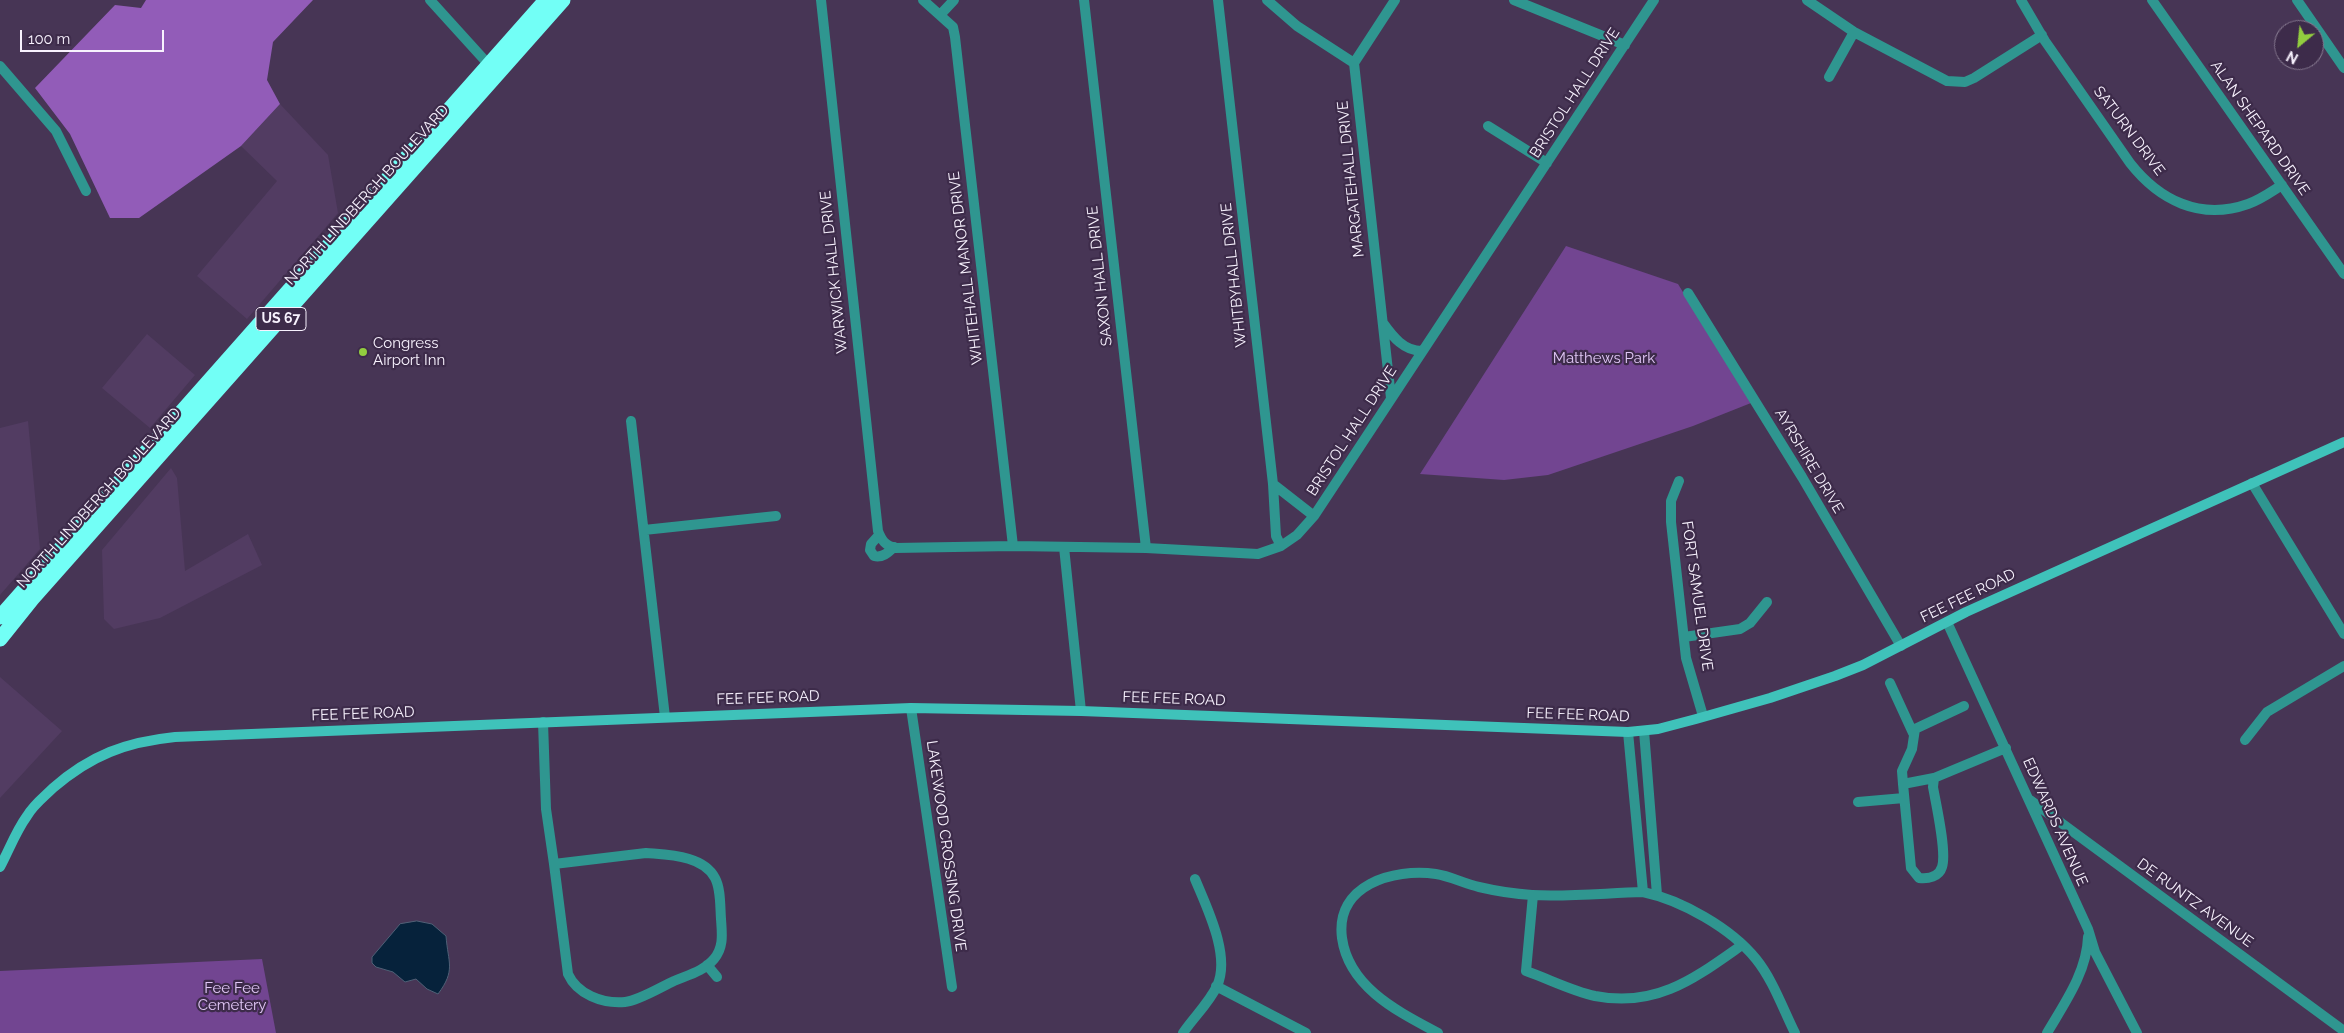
<!DOCTYPE html>
<html>
<head>
<meta charset="utf-8">
<style>
  body { margin:0 }
  #map { position:relative; width:2344px; height:1033px; overflow:hidden; background:#473555; font-family:Raleway,sans-serif }
  canvas { display:block }
  .north { position:absolute; left:2274px; top:20px; width:50px; height:50px; box-sizing:border-box; background:#3d2b4a; border:1px solid #887b92; border-radius:50%; rotate:208deg; font-size:14px; font-weight:700; line-height:20px; text-align:center; color:#f8f2fe }
  .north::after { content:''; display:block; margin:auto; width:18px; height:22px; background:#92cd3f; clip-path:polygon(50% 0,100% 100%,50% 72%,0 100%) }
  .scale { position:absolute; left:20px; top:30px; width:144px; height:22px; box-sizing:border-box; border:2px solid #f8f2fe; border-top:0; padding-left:6px; font-size:15px; line-height:18px; white-space:nowrap; color:#f8f2fe; -webkit-text-stroke:4px #3d2b4a; paint-order:stroke }
</style>
</head>
<body>
<div id="map">
<canvas width="2344" height="1033"></canvas>
<div class="north">N</div>
<div class="scale">100 m</div>
</div>
<script>
const ctx = document.querySelector('canvas').getContext('2d');
ctx.lineJoin = 'round';
function paint(path, color) {
  ctx.fillStyle = color;
  ctx.fill(path, 'evenodd');
}
function strokePath(path, color, width, dash) {
  ctx.strokeStyle = color;
  ctx.lineWidth = width;
  ctx.lineCap = dash ? 'butt' : 'round';
  ctx.setLineDash(dash || []);
  ctx.stroke(path);
}
function label(font, color, halo, rows, align = 'center') {
  ctx.font = font + ' Raleway,sans-serif';
  ctx.lineWidth = 4.5;
  ctx.setLineDash([]);
  ctx.textBaseline = 'middle';
  ctx.strokeStyle = halo;
  ctx.fillStyle = color;
  for (const [text, x, y, turn = 0] of rows) {
    ctx.save();
    ctx.translate(x, y);
    ctx.rotate((+turn || 0) * Math.PI / 180);
    ctx.textAlign = isNaN(turn) ? turn : align;
    if (halo) ctx.strokeText(text, 0, 0);
    ctx.fillText(text, 0, 0);
    ctx.restore();
  }
}
paint(new Path2D(`
  M280 104 328 155 338 213 247 319 197 276 277 181 241 146Z
  M147 334 195 375 150 428 102 388Z
  M28 421 40 549 0 595V428Z
  M171 468 177 478 185 571 248 534 262 565 160 618 114 629 104 619 102 550Z
  M0 677 62 731 0 798Z`), '#523c62');
paint(new Path2D(`
  M1566 246 1678 284 1751 403 1693 426 1548 475 1504 480 1420 474Z
  M262 959 276 1033H0V971Z`), '#724591');
paint(new Path2D(`
  M146 0H313L273 42 267 80 280 104 241 146 139 218H110L70 134 35 88 115 5 141 8Z`), '#925cb8');
const water = new Path2D(`
  M417 921 432 924 446 936C448 963 456 970 438 994L427 989 416 979 405 982 393 972 376 967 372 963V957L400 924Z`);
paint(water, '#06223b');
strokePath(water, '#4f6076', 1);
strokePath(new Path2D(`
  M430 0 489 65
  M821 0 878 531C882 541 885 545 895 548L1013 546 1146 548 1258 554 1281 546 1297 535 1314 516 1654 0
  M923 0 953 27 955 37 1013 546
  M1084 0 1146 548
  M1218 0 1273 484 1276 536 1281 546
  M1267 0 1297 26 1354 63 1391 398
  M1514 0 1625 45
  M1807 0 1854 32 1947 81 1965 82 1974 78 2042 35
  M2021 0 2045 41 2130 163C2159 200 2200 221 2248 204 2260 200 2271 192 2282 185
  M2152 0 2344 274
  M2297 0 2344 68
  M940 15 954 0
  M1354 63 1395 0
  M0 66 56 131 86 191
  M1829 77 1854 32
  M1488 126 1547 163
  M1688 293 1802 477 1901 646
  M1383 323C1393 337 1404 351 1422 351
  M631 421 665 717
  M1679 481 1671 501V522L1686 658 1703 716
  M2252 483 2344 634
  M1273 484 1314 516
  M644 530 776 516
  M879 535 871 544 870 550 874 556C882 558 888 553 894 547
  M1064 547 1081 711
  M1947 622 2088 929 2095 952 2137 1033
  M1684 637 1740 629 1750 623 1767 602
  M1890 683 1913 733
  M1964 706 1915 729 1912 749 1902 771 1903 784 1934 778 2006 748
  M911 708 952 987
  M543 722 546 809 554 864
  M1644 731 1657 895
  M1628 732 1643 892
  M2245 740 2267 712 2344 666
  M1903 784 1911 868 1919 878C1928 879 1939 877 1942 867 1947 852 1936 804 1933 787L1934 778
  M2030 800 2344 1031
  M1858 802 1904 798
  M646 853C668 855 703 855 715 878 721 889 720 906 721 919 722 934 724 947 714 959 704 971 688 975 674 981 661 987 638 1001 625 1002 602 1004 577 994 568 974L554 864Z
  M1533 895 1526 971C1549 979 1572 991 1595 996 1657 1008 1695 978 1742 945
  M707 965 717 977
  M1216 986 1306 1033
  M1183 1033C1193 1018 1209 1003 1217 986 1231 956 1207 908 1195 879
  M1438 1033C1399 1012 1349 988 1342 938 1335 885 1393 868 1436 874 1450 876 1465 884 1479 887 1496 891 1515 894 1532 895 1568 897 1606 893 1643 892 1681 900 1731 928 1756 959 1773 980 1783 1009 1795 1033
  M2047 1033C2064 1004 2087 972 2088 937`), '#2f9690', 10);
strokePath(new Path2D(`
  M0 867C9 850 16 831 27 816 34 804 44 797 53 788 91 755 126 742 175 737L911 708 1081 711 1628 732 1658 729 1696 719 1770 698 1835 676 1863 665 1966 612 2344 442`), '#3fc2ba', 10);
strokePath(new Path2D(`
  M0 617 546 0
  M0 639 32 599 563 0`), '#72fff6', 15);
for (const [x, y, r, color] of [
  [363,352,5,"#92cd3f"]
]) {
  const dot = new Path2D();
  dot.arc(x, y, r, 0, 2 * Math.PI);
  ctx.fillStyle = color;
  ctx.fill(dot);
  strokePath(dot, '#3d2b4a', 2);
}
for (const [x, y, w] of [
  [281,319,50]
]) {
  const box = new Path2D();
  box.roundRect(x - w / 2, y - 11.5, w, 23, 4);
  ctx.fillStyle = '#3d2b4a';
  ctx.fill(box);
  strokePath(box, '#f8f2fe', 1);
}
label('bold 14px', '#f8f2fe', null, [
  ["US 67",281,319]
]);
label('15px', '#f8f2fe', '#3d2b4a', [
  ["BRISTOL HALL DRIVE",1575,93,-57],
  ["ALAN SHEPARD DRIVE",2260,128,55],
  ["SATURN DRIVE",2129,131,53],
  ["MARGATEHALL DRIVE",1351,179,-96],
  ["NORTH LINDBERGH BOULEVARD",367,195,-48],
  ["WHITEHALL MANOR DRIVE",966,268,-97],
  ["WARWICK HALL DRIVE",834,272,-96],
  ["WHITBYHALL DRIVE",1234,275,-96],
  ["SAXON HALL DRIVE",1100,276,-96],
  ["BRISTOL HALL DRIVE",1352,431,-57],
  ["AYRSHIRE DRIVE",1809,461,59],
  ["NORTH LINDBERGH BOULEVARD",99,498,-48],
  ["FORT SAMUEL DRIVE",1697,596,82],
  ["FEE FEE ROAD",1968,596,-26],
  ["FEE FEE ROAD",768,698,-2],
  ["FEE FEE ROAD",1174,699,2],
  ["FEE FEE ROAD",363,714,-2],
  ["FEE FEE ROAD",1578,715,2],
  ["EDWARDS AVENUE",2055,822,66],
  ["LAKEWOOD CROSSING DRIVE",946,846,82],
  ["DE RUNTZ AVENUE",2195,903,36]
]);
label('15px', '#f8f2fe', '#3d2b4a', [
  ["Congress",373,343],
  ["Airport Inn",373,360]
], 'left');
label('15px', '#e1c7f6', '#3d2b4a', [
  ["Matthews Park",1604,358],
  ["Fee Fee",232,988],
  ["Cemetery",232,1005]
]);
</script>
</body>
</html>
